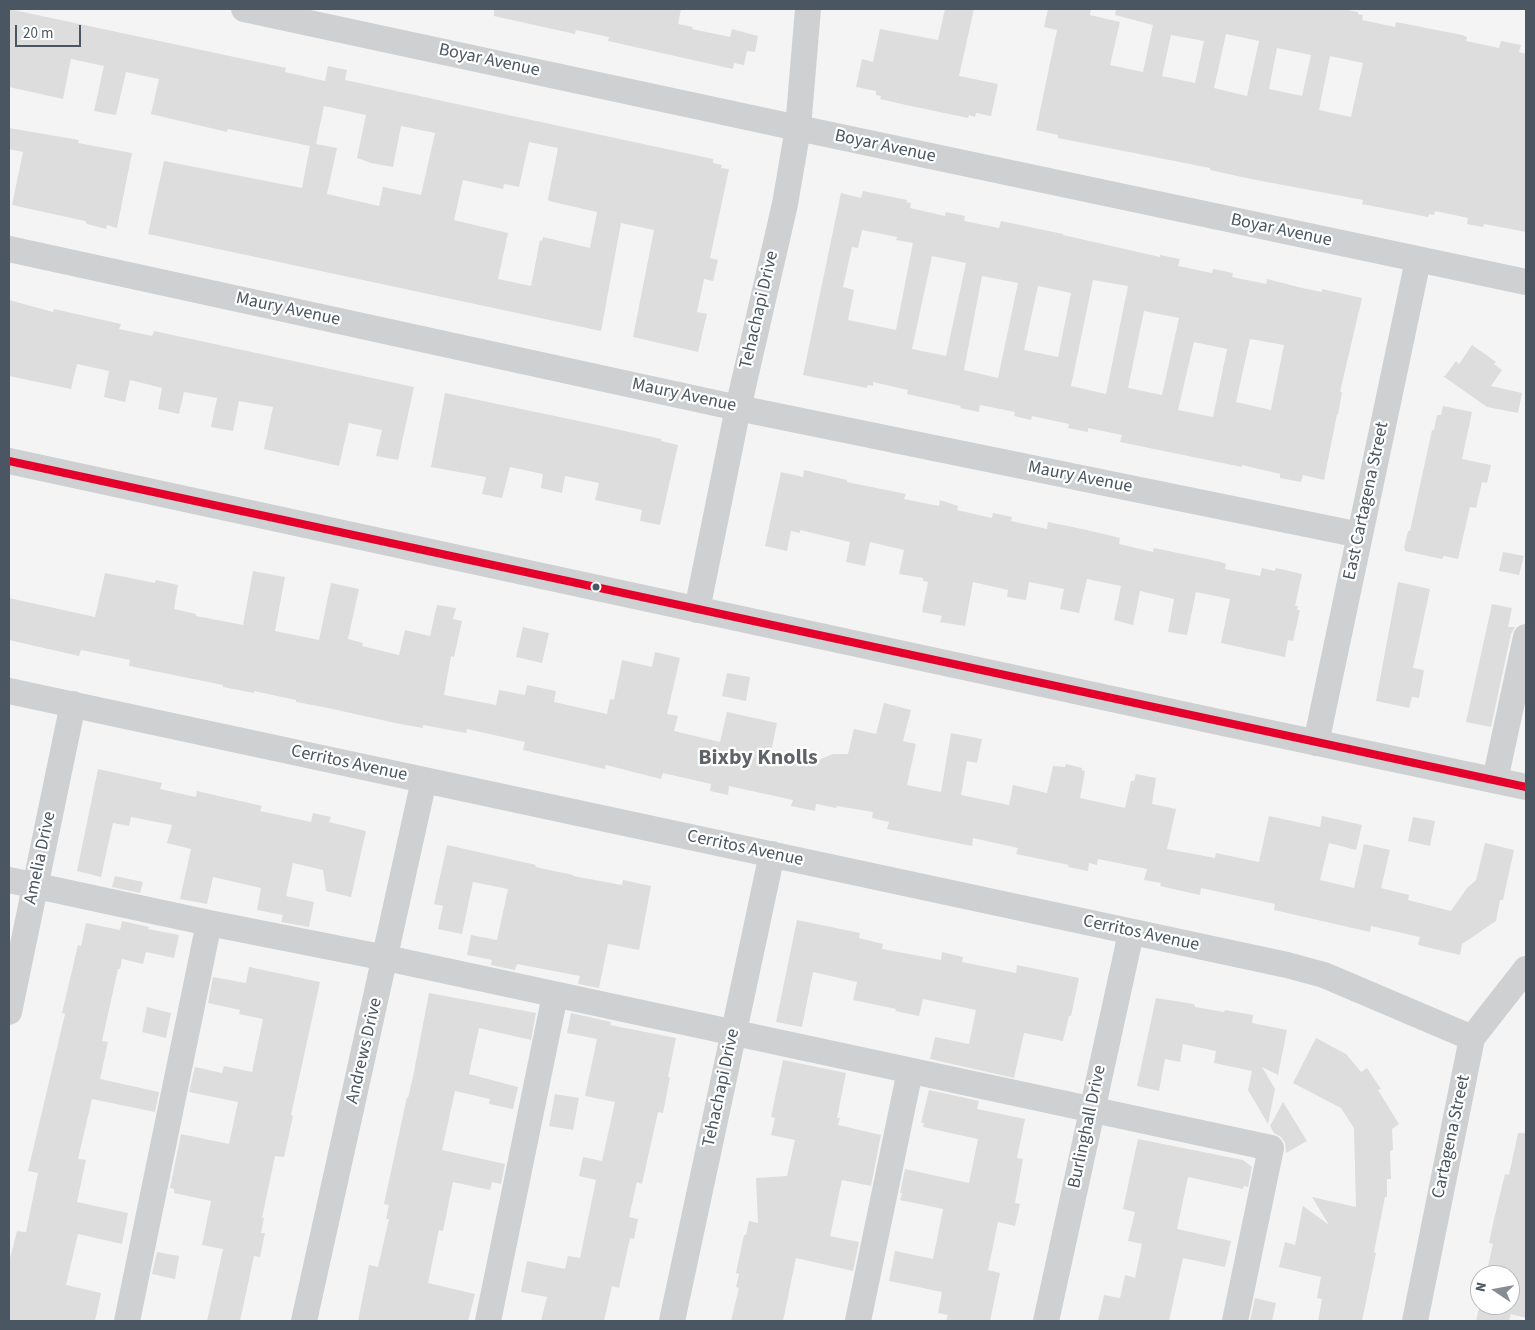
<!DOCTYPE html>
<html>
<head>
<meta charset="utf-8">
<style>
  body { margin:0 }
  #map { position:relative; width:1535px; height:1330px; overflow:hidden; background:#f4f4f4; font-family:"Source Sans 3",sans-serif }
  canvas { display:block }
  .frame { position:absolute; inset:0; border:10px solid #4a5661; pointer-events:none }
  .north { position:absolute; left:1470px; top:1265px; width:50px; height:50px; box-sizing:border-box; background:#fff; border:1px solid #b7bbc0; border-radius:50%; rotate:282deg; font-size:14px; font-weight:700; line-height:20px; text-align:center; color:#4a5661 }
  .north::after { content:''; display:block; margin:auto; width:18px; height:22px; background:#868d94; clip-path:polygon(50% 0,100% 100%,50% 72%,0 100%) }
  .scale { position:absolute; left:15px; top:25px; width:66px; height:22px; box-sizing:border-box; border:2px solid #4a5661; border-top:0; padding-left:6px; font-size:15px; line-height:18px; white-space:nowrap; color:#4a5661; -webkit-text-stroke:4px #fff; paint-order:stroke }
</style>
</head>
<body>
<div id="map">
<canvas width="1535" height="1330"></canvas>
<div class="frame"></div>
<div class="north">N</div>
<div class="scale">20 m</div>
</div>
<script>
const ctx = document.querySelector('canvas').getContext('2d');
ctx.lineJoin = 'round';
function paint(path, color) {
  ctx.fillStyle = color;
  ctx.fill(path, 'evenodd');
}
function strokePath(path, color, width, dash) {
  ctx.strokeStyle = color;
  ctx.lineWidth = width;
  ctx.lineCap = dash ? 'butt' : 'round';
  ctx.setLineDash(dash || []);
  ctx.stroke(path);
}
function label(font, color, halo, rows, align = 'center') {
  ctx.font = font + ' "Source Sans 3",sans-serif';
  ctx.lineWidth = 4.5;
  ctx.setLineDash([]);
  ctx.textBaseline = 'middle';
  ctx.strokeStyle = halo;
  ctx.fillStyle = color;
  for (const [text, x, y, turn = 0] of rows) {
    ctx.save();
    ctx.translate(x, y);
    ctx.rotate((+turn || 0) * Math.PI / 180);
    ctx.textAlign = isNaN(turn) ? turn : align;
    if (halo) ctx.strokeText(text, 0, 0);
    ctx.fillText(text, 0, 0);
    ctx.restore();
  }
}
paint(new Path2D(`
  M9 9 286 68 285 72 325 81 328 66 347 70 345 80 713 159V163L722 165 721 168 729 169 710 258 718 260 713 281 704 279 697 312 707 314 698 352 633 337 654 230 621 223 601 331 148 234 164 161 302 188 310 146 228 129 227 132 151 114 159 79 126 72 116 115 94 111 104 66 71 59 63 99 9 87ZM324 106 366 115 357 158 371 163 393 167 401 126 435 133 421 195 383 187 379 206 327 194 337 148 316 144ZM529 142 558 148 548 199 549 201 597 212 590 248 543 237 542 241 540 240 531 286 498 279 508 233 454 220 463 180 503 189 504 184 519 187Z
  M494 9H681L678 24 693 27 692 29 730 37 732 29 758 36 755 52 747 51 744 65 734 63 733 69 608 41 609 37 576 30 575 34 494 16Z
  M945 9H974L959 76 998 84 991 116 976 113 975 117 969 115 968 118 906 105 880 99 881 96 876 95V91L856 87 862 59 873 62 880 29 938 40Z
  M1048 9H1091L1090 15 1120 22 1110 65 1143 72 1153 25 1115 15 1116 9H1343L1358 12V14L1363 15 1362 20 1395 27 1396 22 1462 35 1467 37 1466 41 1499 48 1501 41 1521 45 1519 52 1526 54V232L1484 224 1483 227 1467 224 1468 218 1435 211 1434 215 1429 214 1428 217 1362 204 1363 200 1251 179 1210 170V168L1058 138V135L1036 130 1057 30 1044 27ZM1226 34 1259 41 1247 96 1214 88ZM1171 35 1204 41 1195 83 1162 76ZM1277 48 1311 55 1302 96 1269 89ZM1330 56 1363 63 1351 117 1319 110Z
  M9 128 79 140 78 143 132 153 117 228 107 225 106 229 87 224 85 221 12 205 23 152 9 149Z
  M863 191 907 200 906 202 911 203 910 208 945 216 946 212 965 216 964 221 999 228 1001 221 1063 234V235L1160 257V255L1180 259 1178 266 1212 273 1213 269 1233 273 1232 277 1266 284 1267 279 1302 288 1322 292V289L1362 298 1340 392H1342L1338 415 1337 414 1324 480 1303 475 1301 482 1280 478V474L1242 465V467L1120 442 1122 435 1088 428V432L1068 428 1069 424 1032 416 1031 420 1014 416 1015 412 980 405 979 412 960 408 961 406 907 394 908 390 873 382V386L868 385 867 388 803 375 841 193 861 198ZM862 230 897 237 896 240 913 243 896 330 848 320 854 290 843 287 852 247 858 248ZM932 256 966 263 946 356 912 349ZM982 276 1018 283 998 378 964 370ZM1093 280 1128 286 1106 394 1071 386ZM1038 286 1071 293 1058 357 1024 350ZM1144 311 1179 318 1162 395 1128 388ZM1250 339 1284 345 1271 410 1236 402ZM1194 342 1227 349 1213 417 1178 410Z
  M9 300 53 312 54 309 121 324 119 329 152 336 154 331 414 387 398 460 376 456 382 430 349 423 339 466 264 449 273 407 239 401 233 431 211 427 217 398 184 392 179 414 158 409 162 388 130 380 125 402 104 397 109 371 77 364 71 389 9 376Z
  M1472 345 1496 362 1494 364 1502 370 1491 386 1522 393 1518 413 1487 407 1443 376H1445L1456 361 1459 364Z
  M445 393 593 424 661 439V441L678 445 660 525 640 521 642 510 595 500 599 483 565 476 562 493 541 488 543 474 510 467 502 498 482 494 486 477 431 467Z
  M1443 406 1472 412 1462 459 1491 465 1487 483 1482 482 1476 508 1470 507 1458 559 1444 556 1442 559 1405 551V549L1404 548 1408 531H1410L1432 430H1434L1437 415H1441Z
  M804 470 847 480V482L906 494 904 499 939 506 940 500 958 506 957 510 992 518 993 513 1012 517 1011 521 1047 529 1048 522 1087 530 1120 538 1119 544 1153 552 1154 548 1221 562 1226 564 1225 569 1260 576 1262 568 1275 571 1276 568 1302 574 1295 606H1298L1297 610H1300L1293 641 1288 640 1285 657 1221 643 1230 599 1196 592 1187 635 1168 632 1174 599 1140 591 1133 625 1114 620 1121 586 1087 579 1079 613 1060 609 1064 589 1029 582 1026 600 1007 597 1008 590 973 582 965 626 940 622 942 616 922 612 928 582 923 581V578L899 574 904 550 870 542 865 566 846 562 850 542 800 530V533L791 531 787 551 765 546 781 472 803 477Z
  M1503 552 1524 556 1519 575 1499 571Z
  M253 571 285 577 275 631 319 640 331 583 359 589 348 639 363 643 362 646 399 655 405 630 430 636 437 605 456 608 453 619 462 621 454 657 451 656 444 695 496 705 499 690 525 695 527 685 556 691 554 702 607 714 610 699 614 700 622 660 652 667 655 652 680 658 667 714 678 716 674 731 720 742 727 712 777 723 770 757 812 766 821 759 833 754H848L854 729 876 734 884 703 911 710 903 741 916 744 907 785 941 792 951 733 982 739 977 763 967 761 961 795 1009 805 1013 785 1047 793 1053 766 1065 767 1066 764 1082 768V770L1085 771 1080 798 1125 808 1131 781H1134L1136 774 1156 778 1152 804 1176 809 1167 849 1215 858 1216 853 1259 862 1269 816 1320 827 1322 816 1362 825 1356 850 1329 843 1320 880 1354 888 1364 844 1390 850 1381 888 1409 895 1408 900 1451 911 1467 888 1476 880 1485 843 1514 850 1503 900H1500L1496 921 1462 944 1460 955 1418 945 1420 937 1371 926 1370 932 1274 910 1275 904 1201 888 1200 895 1160 886 1161 883 1144 880 1147 869 1098 859 1097 865 1089 863 1088 871 1068 867 1069 865 1016 854 1018 848 973 838 972 846 887 829 889 822 872 818 873 812 837 806 836 808 816 804 815 811 791 806 793 800 729 786 728 795 710 791 711 784 663 773 661 779 606 765 605 769 523 750 525 742 467 729 466 733 423 725V728L400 724 328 708 296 702V700L254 691V693L223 687V685L129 666 130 660 81 650 79 656 9 640V598L95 617 105 573 155 583 156 580 178 585 174 609 196 614V616L243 625Z
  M1398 582 1430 589 1413 668 1424 670 1422 681 1419 698 1412 697 1409 708 1376 701Z
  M1492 604 1512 608 1508 627H1515L1511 634 1491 727 1466 722Z
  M523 627 549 633 542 663 516 657Z
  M727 673 750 677 746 701 722 696Z
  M98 769 162 783 160 789 196 797 197 791 262 806 260 811 311 822 313 813 331 817 329 822 366 831 351 897 326 891 323 870 293 863 286 896 314 902 309 927 281 922 283 915 257 910 261 888 213 877 207 904 180 899 191 849 167 843 172 825 131 817 129 826 113 823 101 877 77 871Z
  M1413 817 1435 821 1430 846 1408 841Z
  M447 845 536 865 535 867 573 875V876L622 885 623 880 651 886 639 950 608 944 599 988 578 984 580 976 517 964 515 970 491 965 492 960 467 955 471 935 497 940 508 889 473 882 462 934 438 929 443 906 434 904Z
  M115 876 143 882 140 893 112 887Z
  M797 920 860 933 859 938 883 944 882 949 941 960 942 952 963 957 962 962 1016 973 1017 965 1079 978 1071 1016H1069L1063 1041 1024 1033 1014 1078 930 1059 935 1037 969 1044 976 1010 923 999 919 1016 895 1011 896 1009 853 1000 857 982 813 972 802 1027 776 1022Z
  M122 921 149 927 148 929 179 935 174 958 146 952 143 964 122 959 120 969H118L102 1041 108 1042 100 1079 159 1092 155 1112 92 1099 78 1159 86 1160 77 1202 128 1213 122 1244 78 1234 66 1285 101 1293 95 1321H9V1262L17 1231 26 1232 38 1173 28 1171 65 1014 62 1013 78 945 81 946 86 923 120 930Z
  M249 967 320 982 291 1115 293 1116 284 1157 275 1156 262 1218H264L261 1233H265L260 1257 254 1256 240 1321H207L223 1249 202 1245 211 1201 174 1193V1189L170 1188 181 1134 229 1144 238 1102 189 1092 195 1067 222 1073 224 1066 252 1072 263 1019 239 1014 240 1010 208 1003 213 977 246 983Z
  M429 993 536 1013 531 1040 479 1028 469 1074 518 1087 513 1109 489 1104 490 1099 455 1091 442 1150 505 1164 501 1184 492 1182 490 1190 453 1182 443 1231 439 1230 428 1283 475 1294 468 1321H358L369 1265 378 1267 389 1219H386L389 1205 384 1204 407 1097 408 1098 413 1077Z
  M1156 998 1194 1004 1195 1007 1224 1012 1225 1010 1253 1015 1252 1023 1287 1030 1278 1075 1262 1067 1275 1089 1268 1124 1248 1090 1252 1071 1214 1063 1216 1051 1183 1044 1180 1062 1165 1059 1159 1091 1137 1086Z
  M147 1007 171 1013 166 1038 142 1032Z
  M571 1013 611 1022 610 1025 676 1038 668 1077H670L663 1113 658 1112 642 1184 637 1182 629 1217 638 1219 634 1239 630 1238 619 1288 612 1286 604 1321H541L547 1297 521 1292 527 1261 565 1269 568 1256 580 1258 596 1180 579 1176 583 1157 602 1161 615 1102 585 1096 597 1039 567 1033Z
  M1316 1038 1346 1054 1361 1072 1367 1068 1381 1089 1378 1090 1399 1124 1392 1129 1393 1150 1390 1151 1391 1179H1387V1197H1385L1374 1252 1376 1253 1362 1321H1318L1322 1299 1317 1298 1321 1277 1279 1267 1285 1242 1295 1245 1303 1206 1329 1225 1312 1197 1356 1207 1354 1128 1341 1108 1293 1083Z
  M783 1060 846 1073 837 1118H840L838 1125 881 1135 871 1186 842 1180 830 1236 859 1242 853 1271 796 1258 783 1321H731L739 1288 736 1287 739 1274 736 1273 744 1235H746L749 1221 758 1223 756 1178 787 1176 795 1140 771 1135 775 1118 771 1117Z
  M929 1090 979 1101 977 1109 1025 1119 1017 1158 1023 1159 1015 1203 1020 1204 1015 1226 998 1222 988 1270 1000 1273 990 1321H946L948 1315 938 1313 942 1292 889 1281 895 1251 933 1259 943 1209 900 1200 902 1193H900L905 1169 969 1183 978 1139 923 1127 924 1123H921Z
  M555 1094 579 1098 573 1130 549 1126Z
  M1283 1102 1307 1141 1286 1153 1285 1143 1281 1137 1274 1133 1270 1126Z
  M1518 1133H1526V1318L1511 1314 1509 1321H1476L1480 1303V1305H1510V1275H1486L1493 1244 1489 1243 1494 1219 1505 1174 1509 1175Z
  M1138 1139 1243 1160 1252 1167 1248 1187 1244 1186 1243 1189 1188 1177 1177 1229 1231 1241 1225 1267 1183 1258 1169 1321H1098L1104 1295 1120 1298 1125 1275 1135 1278 1142 1244 1128 1241 1135 1212 1123 1209Z
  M157 1252 179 1256 175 1279 152 1274Z
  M1255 1298 1276 1303 1272 1321H1250Z`), '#ddddde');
strokePath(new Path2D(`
  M244 9 798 128 1526 282
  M9 249 738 408 1360 535
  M9 461 1228 724 1526 787
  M697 610 738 408 785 204 798 128 808 9
  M9 691 1287 965 1324 975 1472 1038
  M1316 743 1418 260
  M1495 780 1526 637
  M9 880 209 923 386 958 1271 1148 1235 1321
  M9 1012 73 704
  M127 1321 209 923
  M304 1321 424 780
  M488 1321 555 995
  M672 1321 772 854
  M858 1321 910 1071
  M1046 1321 1131 933
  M1415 1321 1472 1038 1526 969`), '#ced0d2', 26);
strokePath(new Path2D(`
  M9 461 1526 787`), '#e4002b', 8);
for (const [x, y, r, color] of [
  [596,587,4.5,"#4a5661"]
]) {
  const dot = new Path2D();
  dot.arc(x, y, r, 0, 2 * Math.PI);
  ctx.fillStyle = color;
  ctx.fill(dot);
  strokePath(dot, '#fff', 2);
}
label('18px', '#4a5661', '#fff', [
  ["Boyar Avenue",489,61,12],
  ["Boyar Avenue",885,147,12],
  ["Boyar Avenue",1281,231,12],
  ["Maury Avenue",288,310,12],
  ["Tehachapi Drive",760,310,-77],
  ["Maury Avenue",684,396,12],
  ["Maury Avenue",1080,478,11],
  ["East Cartagena Street",1367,501,-78],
  ["Cerritos Avenue",349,764,12],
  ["Cerritos Avenue",745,849,12],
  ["Amelia Drive",41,858,-78],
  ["Cerritos Avenue",1141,934,12],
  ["Andrews Drive",365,1051,-77],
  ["Tehachapi Drive",722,1088,-78],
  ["Burlinghall Drive",1088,1127,-78],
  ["Cartagena Street",1452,1137,-78]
]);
label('bold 22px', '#5f6368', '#fff', [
  ["Bixby Knolls",758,759]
]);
</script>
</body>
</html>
